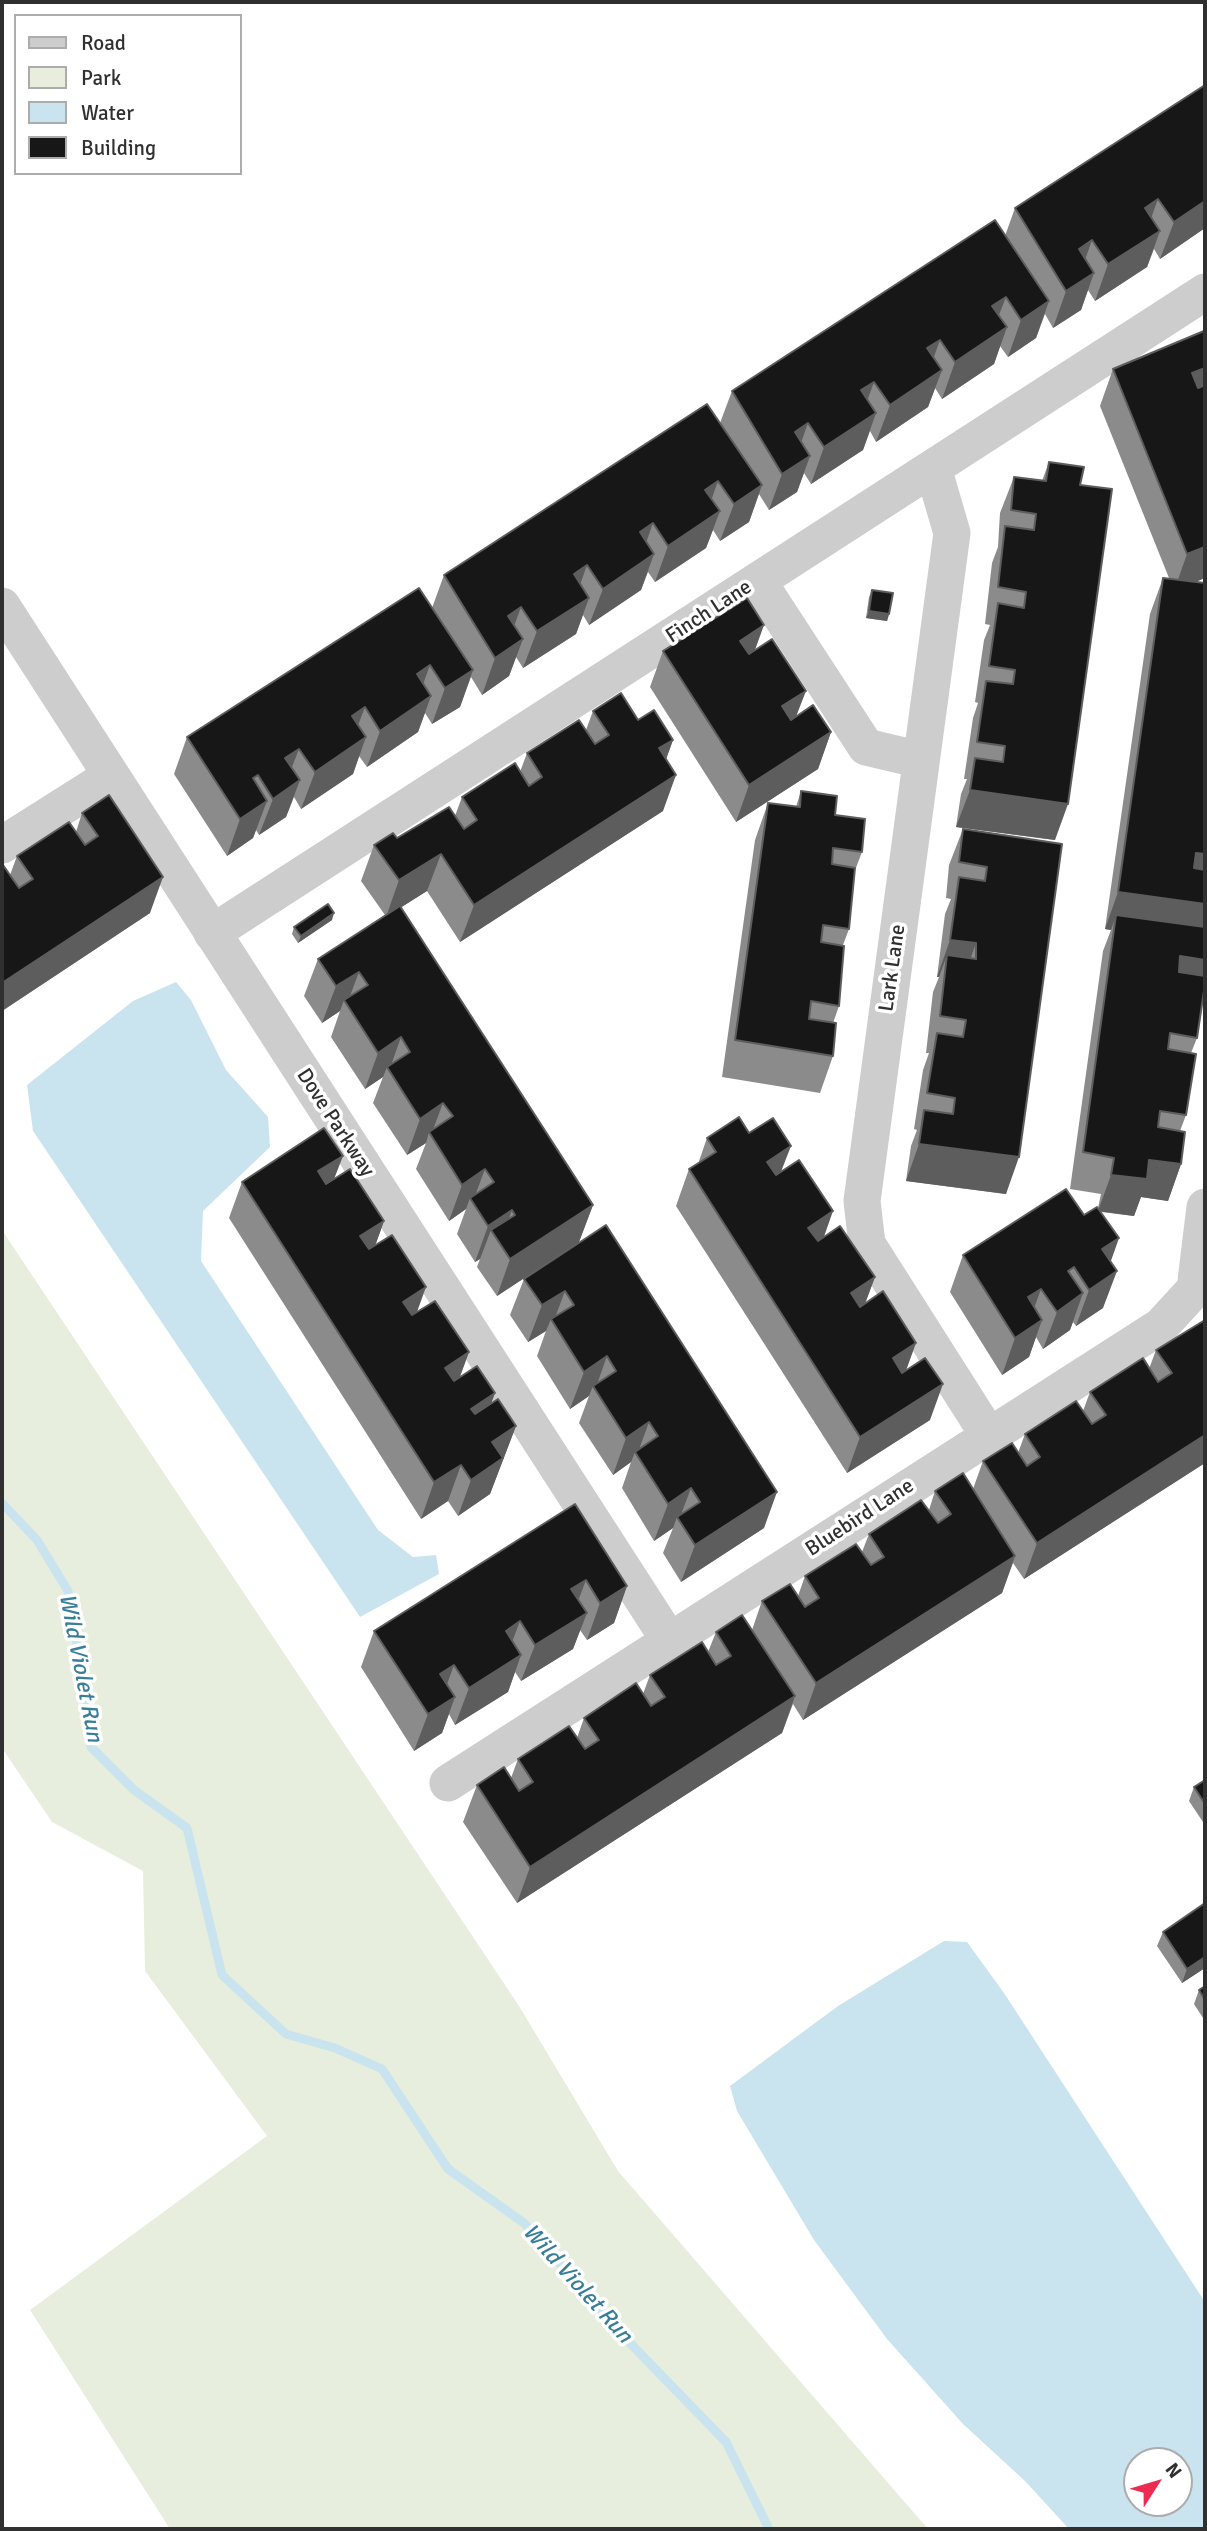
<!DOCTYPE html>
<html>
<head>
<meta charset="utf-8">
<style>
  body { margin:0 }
  #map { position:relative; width:1207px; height:2531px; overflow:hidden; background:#fff; font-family:Signika,sans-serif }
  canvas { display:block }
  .frame { position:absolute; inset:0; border:4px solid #303030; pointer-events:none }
  .legend { position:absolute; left:14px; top:14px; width:228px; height:161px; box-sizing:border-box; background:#fff; border:2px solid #acacac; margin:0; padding:9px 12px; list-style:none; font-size:21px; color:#303030 }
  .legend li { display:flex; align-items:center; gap:14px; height:35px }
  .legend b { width:35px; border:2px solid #acacac }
  .north { position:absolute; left:1123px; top:2447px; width:70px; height:70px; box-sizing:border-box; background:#fff; border:2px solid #acacac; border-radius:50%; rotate:53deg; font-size:19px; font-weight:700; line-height:28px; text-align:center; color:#303030 }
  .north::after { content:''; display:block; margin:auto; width:24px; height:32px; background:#ee2c51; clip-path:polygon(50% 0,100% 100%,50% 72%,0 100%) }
</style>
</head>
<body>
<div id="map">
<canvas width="1207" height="2531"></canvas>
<div class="frame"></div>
<ul class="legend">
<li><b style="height:9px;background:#cdcdcd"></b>Road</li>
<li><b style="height:19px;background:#e8eede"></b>Park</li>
<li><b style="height:19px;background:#c9e4ee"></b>Water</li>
<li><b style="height:19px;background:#171717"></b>Building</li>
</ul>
<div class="north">N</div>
</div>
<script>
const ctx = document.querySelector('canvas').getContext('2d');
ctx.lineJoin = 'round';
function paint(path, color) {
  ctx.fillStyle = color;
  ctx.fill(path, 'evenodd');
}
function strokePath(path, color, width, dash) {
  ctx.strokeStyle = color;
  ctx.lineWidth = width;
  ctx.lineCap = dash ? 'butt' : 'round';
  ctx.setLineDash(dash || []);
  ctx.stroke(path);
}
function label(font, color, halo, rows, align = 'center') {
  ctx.font = font + ' Signika,sans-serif';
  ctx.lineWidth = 7;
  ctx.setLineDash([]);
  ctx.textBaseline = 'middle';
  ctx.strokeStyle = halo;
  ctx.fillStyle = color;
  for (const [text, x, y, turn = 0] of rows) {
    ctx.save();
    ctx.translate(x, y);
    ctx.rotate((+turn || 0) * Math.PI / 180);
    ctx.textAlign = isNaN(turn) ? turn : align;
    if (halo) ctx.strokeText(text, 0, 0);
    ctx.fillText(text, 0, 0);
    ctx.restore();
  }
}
paint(new Path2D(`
  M2 1230 519 2006 618 2171 928 2529H170L30 2310 267 2136 145 1971 143 1871 52 1822 2 1748Z`), '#e8eede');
paint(new Path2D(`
  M176 982 191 1000 226 1070 268 1117 270 1147 203 1211 201 1261 378 1530 413 1557 436 1555 439 1574 360 1617 33 1131 27 1085 133 1001Z
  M944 1941 967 1942 1004 1993 1205 2302V2529H1069L1025 2481 963 2424 887 2339 814 2240 737 2111 730 2086 838 2006ZM1137 2461H1179V2503H1137Z`), '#c9e4ee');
strokePath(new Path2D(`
  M2 1503 37 1540 68 1591 81 1668 91 1747 134 1790 187 1828 222 1975 286 2034 335 2048 382 2069 448 2169 524 2223 627 2340 726 2442 769 2529`), '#c9e4ee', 9);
strokePath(new Path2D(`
  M933 468 952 533 862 1201 867 1244 989 1436
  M758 581 866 747 921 760
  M2 606 669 1640
  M2 845 111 776
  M212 933 1205 292
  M448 1783 1161 1326 1195 1289 1205 1207`), '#cdcdcd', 37);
paint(new Path2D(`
  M1205 85V228L1160 259 1154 249 1147 267 1095 301 1088 290 1081 310 1053 328 1045 314 1036 338 1008 357 1000 346 994 364 942 399 935 388 928 407 876 442 870 431 863 450 811 484 804 473 797 492 769 510 759 494 749 522 720 541 713 530 706 548 655 582 648 572 641 590 589 625 583 615 576 634 523 668 516 657 509 676 482 695 471 677 460 707 432 724 425 713 418 732 367 767 359 756 353 774 301 809 294 797 286 817 259 835 256 830 253 838 227 856 174 774 187 737 432 608 444 575 720 423 732 391 1005 236 1015 208Z
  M1113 369 1205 578 1195 582 1203 975 1197 1038 1191 1053 1186 1115 1180 1131 1181 1164 1168 1201 1141 1197 1134 1216 1101 1212 1110 1262 1103 1308 1076 1326 1073 1322 1070 1330 1043 1349 1036 1337 1029 1357 1002 1375 950 1292 963 1255 1084 1215 1098 1208 1101 1194 1070 1189 1103 951 1111 930 1105 929 1150 614 1163 578H1169L1100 406Z
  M1049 462 1080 485 1055 840 956 827 961 794 967 779H964L973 718 978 703 975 702 984 640 990 625 985 624 992 563 998 547 1000 513 1014 477 1042 481Z
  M872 590 889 614 887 621 866 618 869 597Z
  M663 651 831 732 818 769 736 822 650 687Z
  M593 711 638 720 673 740 666 759 663 811 460 942 427 891 401 907 593 1205 579 1242 497 1296 477 1267 480 1259 475 1262 457 1234 466 1209 449 1221 416 1169 426 1143 407 1155 373 1103 383 1077 365 1089 331 1037 340 1011 322 1023 304 996 318 959 385 915 361 881 374 845 397 838 455 816 462 797 520 772 527 753 586 730Z
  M801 791 835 815 862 852 854 873 849 929 843 945 839 1006 833 1023V1056L820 1093 722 1077 755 840 768 803 796 807Z
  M82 813 150 913 2 1011V866L10 875 17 856 76 832Z
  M963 829 1062 844 1006 1194 906 1181 911 1146 917 1130 914 1129 923 1070 929 1053H926L933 992 939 977H937L945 914 951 899 946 898 949 865Z
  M332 920 298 943 292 934 294 927Z
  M749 1133 781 1171 824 1237 875 1277 865 1304 906 1370 930 1420 847 1473 676 1206 689 1169 698 1164 707 1138Z
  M334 1179 384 1221 375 1246 417 1312 469 1352 460 1377 491 1404 516 1426 490 1494 458 1516 448 1501 421 1519 229 1218 242 1182Z
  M606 1225 764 1528 681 1582 663 1553 673 1528 654 1541 622 1488 631 1462 613 1475 579 1423 589 1396 570 1409 537 1356 546 1331 528 1342 510 1315 524 1279Z
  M1205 1320V1463L1024 1579 1013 1563 1002 1593 803 1720 793 1704 782 1733 517 1903 463 1822 477 1785 511 1778 518 1759 577 1738 584 1718 643 1694 650 1675 708 1652 716 1632 752 1630 762 1601 798 1596 805 1576 862 1552 869 1534 929 1510 935 1491 973 1489 983 1461 1018 1453 1025 1434 1083 1411 1090 1392 1149 1369 1156 1350Z
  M575 1504 627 1586 614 1623 587 1640 580 1630 573 1649 521 1681 515 1672 508 1692 455 1725 449 1714 442 1733 414 1751 361 1667 374 1631Z
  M1205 1780V1825L1189 1801 1194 1787Z
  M1163 1932 1205 1968 1182 1983 1157 1946Z
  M1205 1986V2021L1194 2004 1199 1990Z`), '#8b8b8b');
paint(new Path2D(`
  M1158 199 1145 235V208Z
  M1205 201V228L1160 259 1174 222Z
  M1160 231 1147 267 1095 301 1108 264Z
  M1092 240 1079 277V249Z
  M1094 273 1081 310 1053 328 1066 291Z
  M1006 297 992 333V306Z
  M1049 301 1036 338 1008 357 1021 320Z
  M1007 327 994 364 942 399 955 362Z
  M940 340 927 376V348Z
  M1205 368V397L1179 410 1192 373Z
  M942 370 928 407 876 442 890 405Z
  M874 382 861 418V390Z
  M876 413 863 450 811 484 824 447Z
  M808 423 795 460V432Z
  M810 456 797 492 769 510 782 474Z
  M718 481 705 518V490Z
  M762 485 749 522 720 541 734 504Z
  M720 511 706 548 655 582 668 546Z
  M653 523 640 560V532Z
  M1205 547V578L1174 591 1187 554Z
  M654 554 641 590 589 625 603 589Z
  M587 565 574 602V574Z
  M589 598 576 634 523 668 537 631Z
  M521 607 508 643V616Z
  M869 611 889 614 887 621 866 618Z
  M764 625 751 661 740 641Z
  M523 639 509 676 482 695 495 658Z
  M430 665 417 701V674Z
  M473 670 460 707 432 724 445 688Z
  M806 691 792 727 782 706Z
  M431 696 418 732 367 767 380 731Z
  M365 707 351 744 352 716Z
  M831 732 818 769 736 822 749 785Z
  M366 737 353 774 301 809 315 772Z
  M673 740 660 776 659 748Z
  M299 749 285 785V758Z
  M676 775 663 811 460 942 474 905Z
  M300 780 286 817 259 835 273 799Z
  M970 790 1068 804 1055 840 956 827Z
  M267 801 253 838 227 856 240 819Z
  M1196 853 1205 854V893L1183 890Z
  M441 854 427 891 386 917 399 880Z
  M163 877 150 913 2 1011V983Z
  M1118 892 1205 904V937L1116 915 1111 930 1105 929Z
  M334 913 332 920 298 943 301 936Z
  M950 940 976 943 963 980 947 955 939 977H937Z
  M1180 956 1205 960V969L1195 997 1167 993Z
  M359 972 347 1004 344 1000 340 1011 322 1023 336 986Z
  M401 1037 389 1071 387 1067 383 1077 365 1089 378 1053Z
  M443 1103 431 1135 429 1132 426 1143 407 1155 420 1119Z
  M919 1144 1019 1157 1006 1194 906 1181Z
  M791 1146 777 1182 767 1162Z
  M343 1156 329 1192 318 1171Z
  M1149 1160 1181 1164 1168 1201 1141 1197 1134 1216 1098 1211 1111 1175Z
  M485 1169 473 1201 470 1198 466 1209 449 1221 462 1185Z
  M593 1205 579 1242 497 1296 510 1259Z
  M512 1210 500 1244 491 1230 480 1259 475 1262 488 1226Z
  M833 1211 820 1248 808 1228Z
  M384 1221 371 1257 360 1236Z
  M1119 1238 1106 1275 1102 1249Z
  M1117 1271 1103 1308 1076 1326 1089 1290Z
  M875 1277 861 1314 851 1293Z
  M426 1287 413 1323 403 1302Z
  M1041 1289 1028 1325V1297Z
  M565 1291 553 1323 551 1319 546 1331 528 1342 542 1305Z
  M1083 1293 1070 1330 1043 1349 1057 1312Z
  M1042 1320 1029 1357 1002 1375 1015 1338Z
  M916 1343 903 1379 893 1358Z
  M469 1352 455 1389 445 1368Z
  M607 1356 595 1390 593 1386 589 1396 570 1409 584 1372Z
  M943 1384 930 1420 847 1473 860 1437Z
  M495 1393 482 1430 471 1409Z
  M649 1422 637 1455 635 1452 631 1462 613 1475 626 1438Z
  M516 1426 490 1494 458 1516 471 1480 492 1442Z
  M1205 1435V1463L1024 1579 1037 1543Z
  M461 1465 448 1501 421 1519 434 1482Z
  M691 1488 679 1520 677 1517 673 1528 654 1541 668 1504Z
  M777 1492 764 1528 681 1582 695 1545Z
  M1015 1556 1002 1593 803 1720 816 1683Z
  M586 1580 572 1617 571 1589Z
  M627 1586 614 1623 587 1640 600 1603Z
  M587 1613 573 1649 521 1681 535 1645Z
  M520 1621 506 1658V1631Z
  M521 1655 508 1692 455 1725 469 1688Z
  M454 1665 441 1701 440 1674Z
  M795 1696 782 1733 517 1903 530 1867Z
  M455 1697 442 1733 414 1751 428 1714Z
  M1205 1957V1968L1182 1983 1187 1969Z`), '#5d5d5d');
const building = new Path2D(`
  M1205 85V201L1174 222 1158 199 1145 208 1160 231 1108 264 1092 240 1079 249 1094 273 1066 291 1015 208Z
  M995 220 1049 301 1021 320 1006 297 992 306 1007 327 955 362 940 340 927 348 942 370 890 405 874 382 861 390 876 413 824 447 808 423 795 432 810 456 782 474 732 391Z
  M1204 331 1205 334V368L1192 373 1198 388 1205 385V547L1187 554 1113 369Z
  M707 404 762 485 734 504 718 481 705 490 720 511 668 546 653 523 640 532 654 554 603 589 587 565 574 574 589 598 537 631 521 607 508 616 523 639 495 658 444 575Z
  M1049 462 1084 467 1080 485 1112 489 1068 804 970 790 975 758 1003 762 1005 746 977 742 986 681 1013 684 1015 670 989 666 998 603 1024 608 1026 592 998 587 1005 526 1034 530 1036 514 1011 510 1014 477 1046 481Z
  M1163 578 1205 583V854L1196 853 1194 868 1205 870V904L1118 892Z
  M419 588 473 670 445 688 430 665 417 674 431 696 380 731 365 707 352 716 366 737 315 772 299 749 285 758 300 780 273 799 258 775 253 778 267 801 240 819 187 737Z
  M872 590 893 593 889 614 869 611Z
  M747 598 764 625 740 641 749 654 772 639 806 691 782 706 791 720 813 705 831 732 749 785 663 651Z
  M621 693 638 720 654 710 673 740 659 748 676 775 474 905 441 854 399 880 374 845 393 833 397 838 449 807 464 829 477 820 462 797 515 763 529 786 542 777 527 753 579 720 595 744 609 735 593 711Z
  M801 791 837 796 835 815 865 819 862 852 833 848 832 864 855 868 849 929 823 925 821 942 844 946 839 1006 811 1001 809 1019 836 1023 833 1056 735 1040 768 803 800 807Z
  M109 795 163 877 2 983V866L3 865 19 888 33 879 17 856 69 822 85 845 98 836 82 813Z
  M963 829 1062 844 1019 1157 919 1144 924 1110 953 1114 955 1098 927 1093 937 1033 963 1037 966 1020 940 1016 947 955 976 959V943L950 940 959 877 985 881 987 867 959 862Z
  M328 904 334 913 301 936 294 927Z
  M400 906 593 1205 510 1259 491 1230 515 1215 512 1210 488 1226 470 1198 494 1182 485 1169 462 1185 429 1132 453 1116 443 1103 420 1119 387 1067 410 1052 401 1037 378 1053 344 1000 368 985 359 972 336 986 318 959Z
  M1116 915 1205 927V960L1180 956 1179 972 1205 976V984L1197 1038 1170 1033 1168 1049 1196 1054 1186 1115 1160 1111 1158 1127 1185 1132 1181 1164 1149 1160 1147 1179 1111 1175 1114 1158 1083 1152Z
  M739 1117 749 1133 773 1118 791 1146 767 1162 776 1175 799 1160 833 1211 808 1228 818 1241 840 1226 875 1277 851 1293 860 1307 883 1291 916 1343 893 1358 902 1373 925 1358 943 1384 860 1437 689 1169 716 1152 707 1138Z
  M324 1128 343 1156 318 1171 326 1184 350 1169 384 1221 360 1236 369 1249 392 1235 426 1287 403 1302 412 1315 435 1301 469 1352 445 1368 454 1381 477 1366 495 1393 471 1409 475 1414 498 1399 516 1426 492 1442 503 1458 471 1480 461 1465 434 1482 242 1182Z
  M1066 1189 1084 1215 1097 1207 1119 1238 1102 1249 1117 1271 1089 1290 1074 1267 1068 1271 1083 1293 1057 1312 1041 1289 1028 1297 1042 1320 1015 1338 963 1255Z
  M606 1225 777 1492 695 1545 677 1517 700 1502 691 1488 668 1504 635 1452 658 1436 649 1422 626 1438 593 1386 616 1371 607 1356 584 1372 551 1319 574 1305 565 1291 542 1305 524 1279Z
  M1205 1320V1435L1037 1543 983 1461 1012 1443 1027 1466 1040 1457 1025 1434 1076 1401 1092 1424 1106 1415 1090 1392 1143 1358 1158 1382 1172 1373 1156 1350Z
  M963 1473 1015 1556 816 1683 762 1601 790 1584 805 1607 819 1598 805 1576 856 1544 871 1565 884 1557 869 1534 921 1500 938 1523 951 1514 935 1491Z
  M575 1504 627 1586 600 1603 586 1580 571 1589 587 1613 535 1645 520 1621 506 1631 521 1655 469 1688 454 1665 440 1674 455 1697 428 1714 374 1631Z
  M742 1615 795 1696 530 1867 477 1785 504 1767 519 1791 533 1782 518 1759 569 1726 585 1749 599 1740 584 1718 636 1683 651 1706 665 1697 650 1675 702 1642 716 1665 731 1656 716 1632Z
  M1205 1780V1804L1194 1787Z
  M1205 1903V1957L1187 1969 1163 1932Z
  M1205 1986V2000L1199 1990Z`);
paint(building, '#171717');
strokePath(building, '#5d5d5d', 2);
label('21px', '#303030', '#fff', [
  ["Finch Lane",709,612,-33],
  ["Lark Lane",893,968,-82],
  ["Dove Parkway",335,1123,57],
  ["Bluebird Lane",860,1518,-33]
]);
label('italic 23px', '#397e98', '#fff', [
  ["Wild Violet Run",80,1668,79],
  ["Wild Violet Run",577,2284,48]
]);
</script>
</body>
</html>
